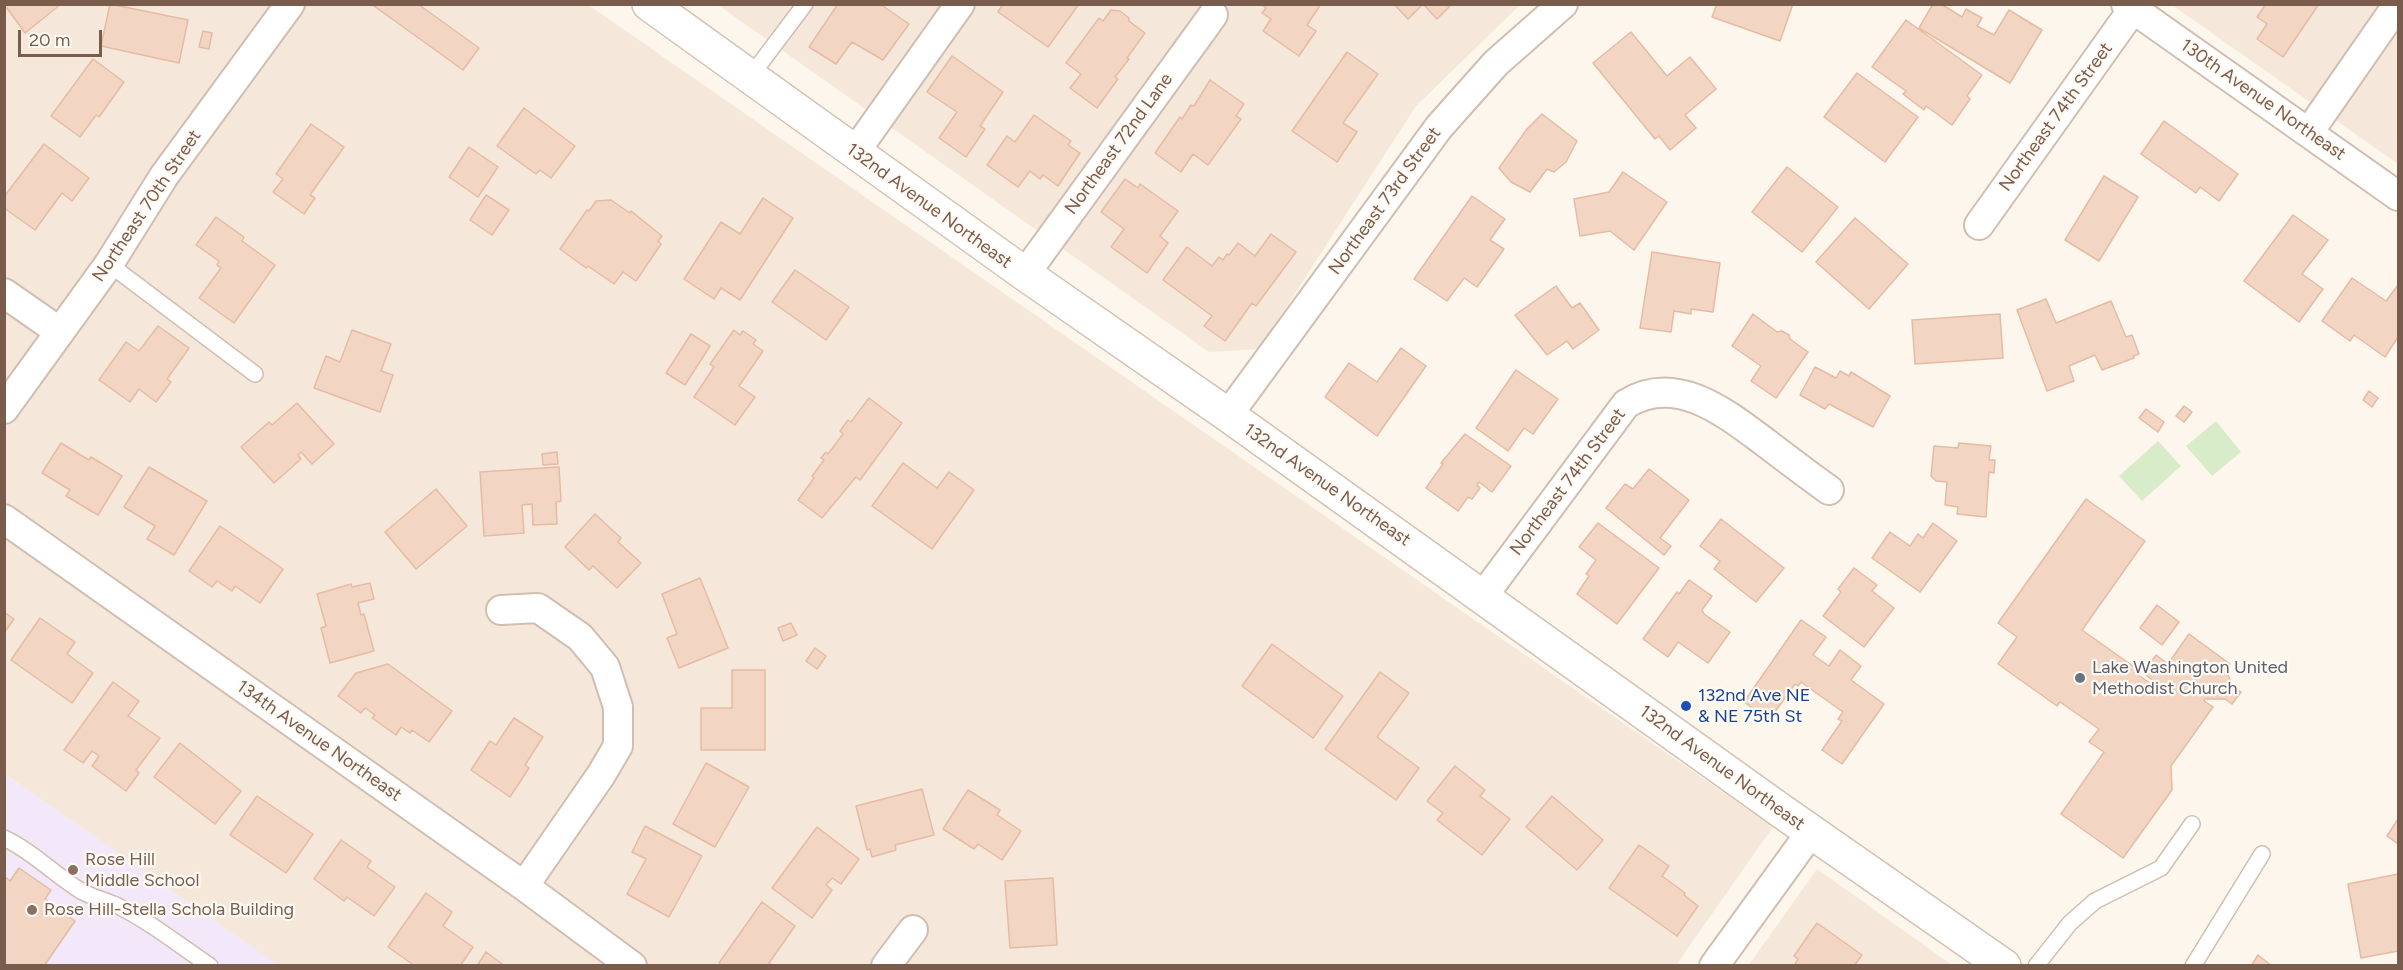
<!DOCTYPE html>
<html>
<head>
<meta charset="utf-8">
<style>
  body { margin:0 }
  #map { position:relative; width:2403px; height:970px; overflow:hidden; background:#fdf6ec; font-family:Figtree,sans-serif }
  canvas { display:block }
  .frame { position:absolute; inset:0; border:6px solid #7a5c4d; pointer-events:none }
  .scale { position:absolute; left:18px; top:30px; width:84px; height:27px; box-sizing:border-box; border:3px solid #7a5c4d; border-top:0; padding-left:8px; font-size:18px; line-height:21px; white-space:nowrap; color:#7a5c4d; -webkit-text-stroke:4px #fffaf3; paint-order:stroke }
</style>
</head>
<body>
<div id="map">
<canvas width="2403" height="970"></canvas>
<div class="frame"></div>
<div class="scale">20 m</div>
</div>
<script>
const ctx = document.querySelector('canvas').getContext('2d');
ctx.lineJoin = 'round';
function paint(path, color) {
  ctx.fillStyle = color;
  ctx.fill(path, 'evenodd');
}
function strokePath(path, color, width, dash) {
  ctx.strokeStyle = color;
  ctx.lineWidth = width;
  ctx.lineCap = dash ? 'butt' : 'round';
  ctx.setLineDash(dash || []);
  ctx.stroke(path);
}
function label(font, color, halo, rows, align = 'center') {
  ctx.font = font + ' Figtree,sans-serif';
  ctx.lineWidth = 4.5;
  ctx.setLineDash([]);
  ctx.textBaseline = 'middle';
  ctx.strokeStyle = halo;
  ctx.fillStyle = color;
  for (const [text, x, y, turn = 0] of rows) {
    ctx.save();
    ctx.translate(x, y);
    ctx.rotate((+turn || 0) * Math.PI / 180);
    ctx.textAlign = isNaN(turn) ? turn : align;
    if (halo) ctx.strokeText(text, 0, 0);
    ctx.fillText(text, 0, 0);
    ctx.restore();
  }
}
paint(new Path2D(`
  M587 4 1773 827 1676 965 278 966 5 774V5Z
  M718 5H1520L1416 106 1259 349 1209 352Z
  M2172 5H2398V164Z
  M1817 869 1952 965 1748 966Z`), '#f5e8da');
paint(new Path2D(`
  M5 774 278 965H5Z`), '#f3e8fa');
paint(new Path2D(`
  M2216 421 2241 452 2212 476 2186 446Z
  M2158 441 2181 466 2142 501 2119 476Z`), '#d8ecc9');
const building = new Path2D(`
  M4 4H61L25 33Z
  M110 4 188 20 179 63 101 46Z
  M375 4H418L479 48 463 70 374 6Z
  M838 4H880L909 24 883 60 852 42 836 64 809 47Z
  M1003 4H1079L1048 47 998 12Z
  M1261 4H1321L1307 25 1316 31 1299 56 1263 31 1271 19 1262 13 1266 8Z
  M1394 4H1423L1408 19Z
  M1423 4H1452L1437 19Z
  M1717 4H1793L1780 41 1712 17Z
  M1933 4H1941L1962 17 1966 9 1982 18 1977 26 1994 35 2009 10 2042 30 2010 83 1919 28Z
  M2266 4H2319L2283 57 2257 39 2267 24 2257 17Z
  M1111 10 1120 11 1129 18V21L1145 33 1127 58 1129 59 1115 77 1118 79 1097 108 1070 88 1081 74 1066 63 1099 18 1103 21Z
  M1906 20 1982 75 1967 96 1970 99 1952 125 1926 106 1924 110 1903 94 1906 91 1872 67Z
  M203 31 212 33 209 49 199 47Z
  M1631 32 1667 76 1690 57 1716 89 1685 115 1696 128 1670 150 1659 136 1655 139 1593 63Z
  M1347 52 1378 74 1343 123 1357 132 1337 162 1292 131Z
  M952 56 1003 92 980 126 985 129 966 157 939 138 957 112 927 92Z
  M93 59 124 82 99 117 96 115 80 137 51 116Z
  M1857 73 1918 117 1885 162 1824 117Z
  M1210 80 1244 104 1236 116 1241 119 1208 165 1193 154 1181 172 1155 153 1180 117 1182 119 1191 105 1194 106Z
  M524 108 575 146 551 178 540 170 536 174 497 146Z
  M1542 114 1577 141 1566 162 1554 172 1547 169 1530 192 1511 182 1499 168 1527 129Z
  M1034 115 1071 141 1068 145 1080 153 1058 186 1043 175 1040 179 1030 171 1018 187 987 165 1007 136 1015 142Z
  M2164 121 2238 174 2219 201 2200 187 2196 193 2141 154Z
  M311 124 344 147 310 195 315 198 304 214 273 192 283 179 276 174Z
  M44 144 89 178 72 201 62 193 35 230 4 208V197Z
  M469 147 498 167 478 197 449 177Z
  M1787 167 1838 207 1802 252 1752 212Z
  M1623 172 1667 202 1634 250 1610 231 1580 236 1574 199 1609 192Z
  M2104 176 2138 197 2099 261 2065 240Z
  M1125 179 1138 188 1140 184 1178 211 1160 236 1168 243 1147 273 1111 247 1124 229 1101 212Z
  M486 195 509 210 492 235 470 220Z
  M1472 196 1505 219 1490 240 1504 249 1477 287 1464 278 1447 301 1414 279Z
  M763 198 793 218 740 300 721 288 714 299 684 279 721 222 740 234Z
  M611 200 630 213 631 211 662 236 658 241 661 244 636 281 623 272 614 284 588 266 586 268 560 249 587 210 589 211 596 201Z
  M2293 215 2328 240 2302 274 2323 289 2299 322 2244 281Z
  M216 217 244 237 242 241 275 265 234 323 199 298 221 268 217 265 219 261 196 245Z
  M1855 218 1908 264 1869 309 1816 262Z
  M1271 234 1296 252 1256 306 1252 303 1225 341 1204 326 1212 316 1163 280 1187 247 1212 266 1219 257 1223 260 1227 254 1229 255 1238 243 1255 256Z
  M1652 252 1720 263 1713 312 1691 309V314L1674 311 1671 332 1640 328Z
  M795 270 849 307 826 340 772 302Z
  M2352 278 2386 301 2398 285V337L2385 357 2354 335 2350 341 2322 321Z
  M1556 286 1572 308 1580 303 1599 330 1573 349 1567 341 1547 355 1515 315Z
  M2046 299 2056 323 2111 301 2126 337 2132 335 2139 354 2133 356 2134 358 2102 370 2095 355 2069 366 2074 381 2047 391 2017 310Z
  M1753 314 1777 332 1782 331 1789 335 1790 339 1808 352 1776 398 1751 381 1761 366 1732 346Z
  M2000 314 2003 358 1915 364 1912 320Z
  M158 326 189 348 167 379 171 382 156 402 139 389 130 402 99 380 126 342 139 351Z
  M352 330 391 344 381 371 393 375 380 412 314 388 326 356 340 362Z
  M734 330 740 335 743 331 756 340 753 344 763 351 739 386 755 397 735 425 694 397 714 367 710 364Z
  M691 334 710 346 685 385 666 373Z
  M1401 348 1426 366 1377 436 1325 397 1349 363 1377 382Z
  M1815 367 1836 378 1840 371 1849 376 1851 372 1890 396 1873 427 1829 404 1825 409 1800 395Z
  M1516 370 1558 399 1533 434 1524 428 1508 451 1476 428Z
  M2369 391 2378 398 2372 407 2363 400Z
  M869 398 902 423 860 480 856 477 822 518 798 500 814 478 812 476 824 460 821 458 826 452 828 454 843 434 840 431 848 420 851 422Z
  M297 403 334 444 312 464 301 452 298 455 301 459 274 483 241 447 269 422 272 425Z
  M2184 406 2192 412 2184 422 2176 416Z
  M2146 409 2164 422 2158 432 2139 418Z
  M1465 434 1511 466 1492 492 1479 482 1477 485 1480 488 1472 499 1468 497 1458 511 1426 488 1443 464 1441 463Z
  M61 443 89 460 91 457 122 476 98 515 66 496 70 490 42 473Z
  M1959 443 1991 446 1989 460H1995L1994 473 1989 472 1986 517 1957 514 1958 507 1945 505 1947 482 1936 481 1931 476 1934 446 1958 448Z
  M557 452 558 464 543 465 542 454Z
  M903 463 937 488 949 472 974 490 932 549 872 506Z
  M149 467 207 501 174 555 147 539 155 526 124 507Z
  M559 467 561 501 556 502 557 524 533 525 532 504 522 505 524 533 484 536 480 472Z
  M1649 469 1689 500 1660 538 1671 546 1664 555 1606 508 1625 484 1633 489Z
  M436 489 467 526 416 569 385 532Z
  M2086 499 2145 541 2082 630 2137 669 2135 673 2153 685 2155 682 2143 673 2156 655 2168 664 2189 634 2230 664 2226 670 2233 687 2241 692 2232 704 2225 699H2205L2204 701 2213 707 2171 766 2172 790 2123 858 2061 814 2104 752 2089 742 2099 729 2060 702 2057 706 1998 664 2017 637 1998 623Z
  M595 514 621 538 618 542 641 563 617 588 593 566 589 570 565 547Z
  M1721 519 1784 568 1756 602 1714 569 1720 561 1700 546Z
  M1598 523 1659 568 1617 624 1577 594 1589 576 1586 574 1596 560 1579 547Z
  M1933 523 1957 541 1920 592 1872 558 1890 532 1910 546 1918 534 1923 538Z
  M220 526 283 569 260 603 235 586 232 591 217 581 212 587 189 571Z
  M1854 568 1877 585 1872 591 1894 608 1864 647 1823 616 1841 592 1838 589Z
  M700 578 728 648 679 668 667 638 677 634 662 594Z
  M1689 580 1712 596 1702 610 1704 614 1730 632 1708 663 1678 642 1668 657 1643 639 1677 592 1679 594Z
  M370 583 374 599 358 603 361 615 364 614 374 651 330 663 321 628 326 626 317 594 351 584 352 587Z
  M2157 605 2179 622 2162 645 2140 628Z
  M4 612 14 619 4 633Z
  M40 618 75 642 67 654 93 673 72 703 11 660Z
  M1801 620 1826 637 1813 655 1829 666 1840 650 1861 666 1851 680 1884 704 1842 764 1822 750 1842 721 1838 719 1843 712 1801 682 1798 686 1795 684 1769 720 1744 702Z
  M791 623 797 635 783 641 778 628Z
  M1272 644 1343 696 1313 738 1242 686Z
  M815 648 826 656 817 669 806 661Z
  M388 664 452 711 429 742 412 730 410 733 401 727 396 735 372 718 375 715 365 708 361 713 338 696 356 673Z
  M732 670H765V750H701V708H732Z
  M1380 672 1409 693 1377 737 1419 768 1396 800 1325 749Z
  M113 682 139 701 128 716 160 738 136 770 139 773 126 791 92 766 99 756 92 751 83 763 64 750Z
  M514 718 543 737 525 765 529 768 510 797 471 770 490 741 496 745Z
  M180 743 241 791 215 824 154 777Z
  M706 763 749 787 715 847 673 824Z
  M1455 766 1485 790 1480 796 1510 819 1482 855 1437 820 1443 813 1427 801Z
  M922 789 934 835 895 845 896 850 872 857 870 849 867 850 856 806Z
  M968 790 1000 810 997 815 1021 831 1002 860 978 844 974 849 943 829Z
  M257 796 313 834 286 873 230 835Z
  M1552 796 1603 840 1577 870 1526 827Z
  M2398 819V844L2387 836Z
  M645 826 702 856 669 917 627 894 646 859 632 852Z
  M817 827 859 859 841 884 832 878 826 885 832 890 812 918 772 888Z
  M341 840 371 861 367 867 395 887 374 916 347 897 344 901 314 879Z
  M1639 845 1669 866 1662 876 1685 893 1684 895 1698 906 1677 936 1609 888Z
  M19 868 51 890 45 899 75 921 44 966H4V876L10 881Z
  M2398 874V951L2361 958 2348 884Z
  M1053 878 1057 945 1010 948 1005 881Z
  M426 893 452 912 443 926 473 947 460 966H415L388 947Z
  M762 902 795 926 769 963 773 966H723L719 963Z
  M1817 923 1862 955 1854 966H1794L1798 959 1794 956Z
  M486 952 505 966H477Z
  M2258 955 2272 966H2251Z`);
paint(building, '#f3d5c3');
strokePath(building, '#e6bba3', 1.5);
const lane = new Path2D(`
  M750 77 805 4
  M109 264 255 374
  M4 838C32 851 55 875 81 891 92 897 104 900 116 905 149 921 179 945 210 966
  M2036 966 2070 923 2095 901 2161 868 2192 824
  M2193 966 2262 854`);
const street = new Path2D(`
  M2126 4 2398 196
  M2309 132 2398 4
  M855 152 960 4
  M1979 225 2133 9
  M1025 274 1213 15
  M4 293 60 332
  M4 409 109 264 164 176 290 4
  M1228 415 1439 127 1496 63 1563 4
  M4 519 524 886 632 966
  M1483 596 1626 404C1676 372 1727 414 1766 443 1787 459 1808 475 1829 490
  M501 610 538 608 580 637 605 667 618 707V746L601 775 524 886
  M886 966 913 930
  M1714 966 1811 832`);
const secondary = new Path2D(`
  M649 4 1025 274 1228 415 1780 810 2004 966`);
strokePath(lane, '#d1beb0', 18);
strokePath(street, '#d1beb0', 32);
strokePath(secondary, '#d6c0b0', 36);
strokePath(lane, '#fff', 15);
strokePath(street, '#fff', 28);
strokePath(secondary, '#fff', 33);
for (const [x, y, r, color] of [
  [2080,678,6,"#6b7280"],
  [1686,706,6,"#1a4fb4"],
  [73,870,6,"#8d6e63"],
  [32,910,6,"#8d6e63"]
]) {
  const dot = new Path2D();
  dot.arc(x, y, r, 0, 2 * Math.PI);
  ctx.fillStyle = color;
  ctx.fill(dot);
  strokePath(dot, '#fffaf3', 2);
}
label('18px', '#7a5c4d', '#fffaf3', [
  ["130th Avenue Northeast",2263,100,35],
  ["Northeast 74th Street",2056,117,-54],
  ["Northeast 72nd Lane",1119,144,-54],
  ["Northeast 73rd Street",1385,201,-54],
  ["Northeast 70th Street",147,206,-56],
  ["132nd Avenue Northeast",929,206,36],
  ["Northeast 74th Street",1568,482,-53],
  ["132nd Avenue Northeast",1327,485,35],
  ["134th Avenue Northeast",319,741,35],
  ["132nd Avenue Northeast",1722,768,36]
]);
label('18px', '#5b616d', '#fffaf3', [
  ["Lake Washington United",2092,668],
  ["Methodist Church",2092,689]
], 'left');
label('18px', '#164399', '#fffaf3', [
  ["132nd Ave NE",1698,696],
  ["& NE 75th St",1698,717]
], 'left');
label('18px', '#785e54', '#fffaf3', [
  ["Rose Hill",85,860],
  ["Middle School",85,881],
  ["Rose Hill-Stella Schola Building",44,910]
], 'left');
</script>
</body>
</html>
